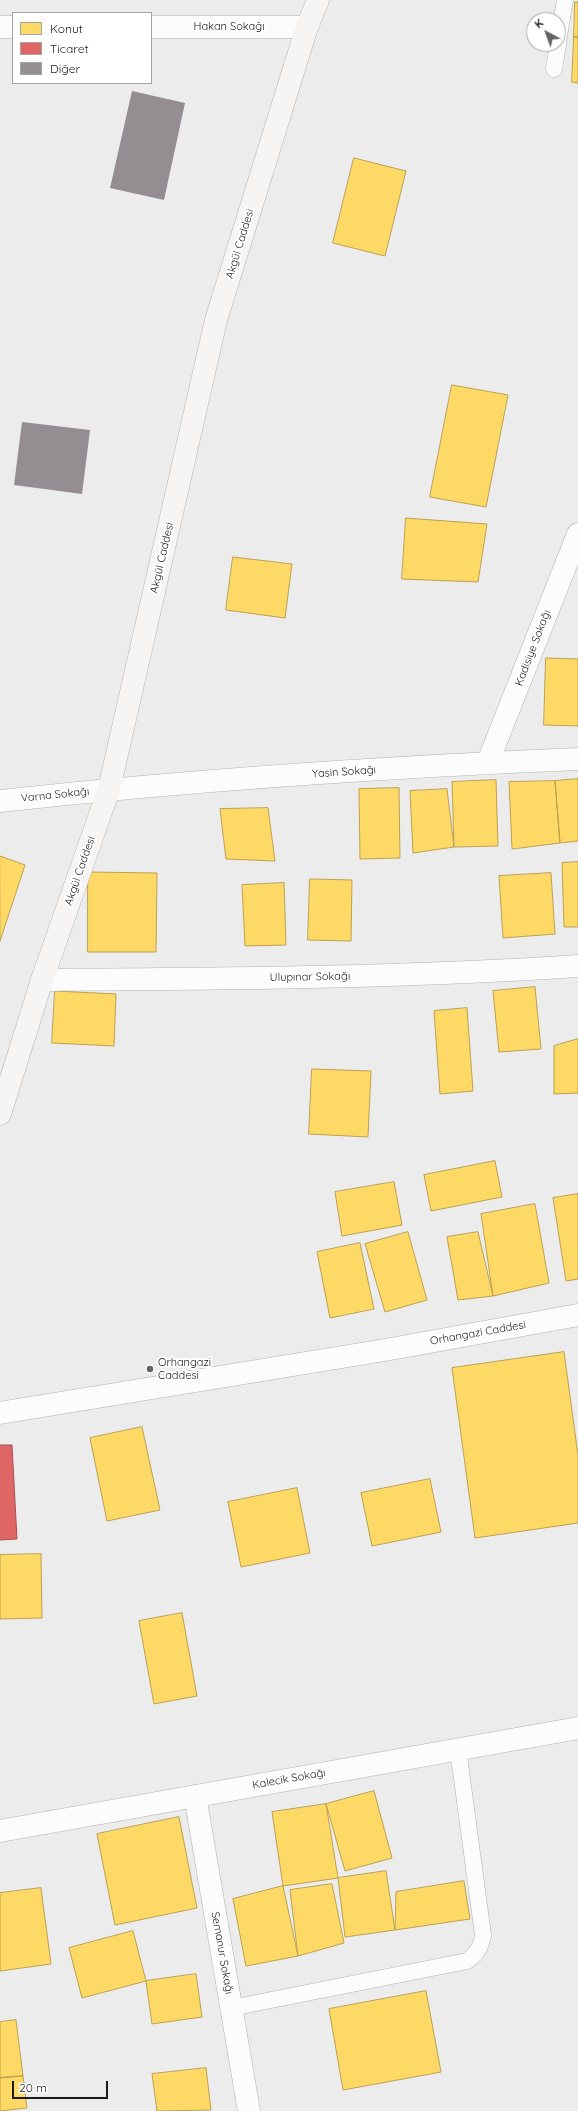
<!DOCTYPE html>
<html>
<head>
<meta charset="utf-8">
<style>
  body { margin:0 }
  #map { position:relative; width:578px; height:2111px; overflow:hidden; background:#ececed; font-family:Quicksand,sans-serif }
  canvas { display:block }
  .legend { position:absolute; left:12px; top:12px; width:140px; height:72px; box-sizing:border-box; background:#fff; border:1px solid #a4a4a4; margin:0; padding:5px 7px; list-style:none; font-size:12px; color:#1b1b1c }
  .legend li { display:flex; align-items:center; gap:8px; height:20px }
  .legend b { width:20px; border:1px solid #a4a4a4 }
  .north { position:absolute; left:526px; top:12px; width:40px; height:40px; box-sizing:border-box; background:#fff; border:1px solid #a4a4a4; border-radius:50%; rotate:319deg; font-size:11px; font-weight:700; line-height:16px; text-align:center; color:#1b1b1c }
  .north::after { content:''; display:block; margin:auto; width:14px; height:18px; background:#646465; clip-path:polygon(50% 0,100% 100%,50% 72%,0 100%) }
  .scale { position:absolute; left:12px; top:2081px; width:96px; height:18px; box-sizing:border-box; border:2px solid #1b1b1c; border-top:0; padding-left:5px; font-size:12px; line-height:14px; white-space:nowrap; color:#1b1b1c; -webkit-text-stroke:3px #fff; paint-order:stroke }
</style>
</head>
<body>
<div id="map">
<canvas width="578" height="2111"></canvas>
<ul class="legend">
<li><b style="height:11px;background:#ffd966"></b>Konut</li>
<li><b style="height:11px;background:#e06666"></b>Ticaret</li>
<li><b style="height:11px;background:#948d91"></b>Diğer</li>
</ul>
<div class="north">K</div>
<div class="scale">20 m</div>
</div>
<script>
const ctx = document.querySelector('canvas').getContext('2d');
ctx.lineJoin = 'round';
function paint(path, color) {
  ctx.fillStyle = color;
  ctx.fill(path, 'evenodd');
}
function strokePath(path, color, width, dash) {
  ctx.strokeStyle = color;
  ctx.lineWidth = width;
  ctx.lineCap = dash ? 'butt' : 'round';
  ctx.setLineDash(dash || []);
  ctx.stroke(path);
}
function label(font, color, halo, rows, align = 'center') {
  ctx.font = font + ' Quicksand,sans-serif';
  ctx.lineWidth = 4;
  ctx.setLineDash([]);
  ctx.textBaseline = 'middle';
  ctx.strokeStyle = halo;
  ctx.fillStyle = color;
  for (const [text, x, y, turn = 0] of rows) {
    ctx.save();
    ctx.translate(x, y);
    ctx.rotate((+turn || 0) * Math.PI / 180);
    ctx.textAlign = isNaN(turn) ? turn : align;
    if (halo) ctx.strokeText(text, 0, 0);
    ctx.fillText(text, 0, 0);
    ctx.restore();
  }
}
const homes = new Path2D(`
  M575 2H578V37H574Z
  M574 37H578V83L572 82Z
  M354 158 406 171 385 256 333 243Z
  M452 385 508 395 486 507 430 497Z
  M406 518 487 524 478 582 402 579Z
  M233 557 292 564 285 618 226 610Z
  M546 658 578 659V726L544 725Z
  M578 779V841L560 843 555 781Z
  M496 780 498 846 454 847 452 782Z
  M555 781 560 843 512 849 509 782Z
  M399 788 400 858 360 859 359 789Z
  M447 789 454 847 413 853 410 791Z
  M268 808 275 861 226 859 220 809Z
  M0 856 25 865 0 941Z
  M578 862V927H564L562 863Z
  M88 872 157 873 156 952H88Z
  M551 873 555 934 503 938 499 876Z
  M310 879 352 880 351 941 308 940Z
  M284 883 286 945 245 946 242 885Z
  M535 987 541 1049 499 1052 493 991Z
  M55 991 116 994 114 1046 52 1043Z
  M467 1008 473 1091 440 1094 434 1011Z
  M578 1039V1093L554 1094V1046Z
  M312 1069 371 1071 368 1137 309 1134Z
  M495 1161 502 1197 431 1211 424 1175Z
  M394 1182 402 1225 342 1236 335 1192Z
  M578 1194V1279L566 1281 553 1198Z
  M535 1204 549 1283 493 1296 481 1214Z
  M408 1232 427 1300 385 1312 365 1244Z
  M478 1232 493 1296 458 1300 447 1237Z
  M360 1243 374 1309 330 1318 317 1252Z
  M564 1352 578 1455V1523L475 1538 452 1368Z
  M142 1427 160 1510 107 1521 90 1438Z
  M430 1479 441 1532 372 1546 361 1493Z
  M297 1488 310 1553 241 1567 228 1502Z
  M41 1554 42 1618 0 1619V1555Z
  M182 1613 197 1696 154 1704 139 1621Z
  M374 1791 392 1858 345 1871 326 1804Z
  M326 1804 338 1878 283 1886 272 1812Z
  M179 1817 197 1908 115 1925 97 1834Z
  M386 1871 395 1930 345 1937 338 1878Z
  M464 1881 470 1919 395 1930 396 1892Z
  M332 1884 344 1943 298 1956 290 1890Z
  M283 1886 298 1956 246 1966 233 1899Z
  M41 1888 51 1964 0 1971V1893Z
  M133 1931 146 1981 82 1998 69 1948Z
  M196 1974 202 2017 152 2024 146 1981Z
  M426 1991 441 2072 343 2090 329 2009Z
  M16 2020 23 2076 0 2078V2022Z
  M206 2068 211 2110 157 2111 152 2074Z
  M23 2076 27 2108 0 2111V2078Z`);
paint(homes, '#ffd966');
strokePath(homes, '#bba050', 1);
const shops = new Path2D(`
  M0 1445H12L17 1539 0 1540Z`);
paint(shops, '#e06666');
strokePath(shops, '#a55050', 1);
paint(new Path2D(`
  M132 91 185 103 164 200 110 188Z
  M22 422 90 430 82 494 14 485Z`), '#948d91');
const lane = new Path2D(`
  M558 42 565 0
  M554 69 558 44
  M231 2008 467 1961C477 1954 481 1947 483 1935L458 1749`);
const street = new Path2D(`
  M0 27H13
  M151 27H307
  M488 762 578 534
  M0 801C192 780 385 767 578 759
  M42 980C220 979 399 978 578 966
  M0 1413 385 1350 578 1315
  M195 1796 249 2111
  M0 1831 578 1728`);
const secondary = new Path2D(`
  M0 1114 42 980 109 789 216 320 307 27 318 0`);
strokePath(lane, '#b2b2b3', 17);
strokePath(street, '#b2b2b3', 23);
strokePath(secondary, '#b2b2b3', 23);
strokePath(lane, '#fcfcfc', 16);
strokePath(street, '#fcfcfc', 22);
strokePath(secondary, '#f7f5f4', 22);
for (const [x, y, r, color] of [
  [150,1369,4,"#646465"]
]) {
  const dot = new Path2D();
  dot.arc(x, y, r, 0, 2 * Math.PI);
  ctx.fillStyle = color;
  ctx.fill(dot);
  strokePath(dot, '#fff', 1.5);
}
label('11px', '#1b1b1c', '#fff', [
  ["Hakan Sokağı",229,27],
  ["Akgül Caddesi",240,244,-73],
  ["Akgül Caddesi",162,558,-77],
  ["Kadisiye Sokağı",533,648,-69],
  ["Yasin Sokağı",344,772,-4],
  ["Varna Sokağı",55,795,-6],
  ["Akgül Caddesi",80,871,-71],
  ["Ulupınar Sokağı",310,977,-1],
  ["Orhangazi Caddesi",478,1333,-10],
  ["Kalecik Sokağı",289,1779,-10],
  ["Semanur Sokağı",222,1953,80]
]);
label('11px', '#1b1b1c', '#fff', [
  ["Orhangazi",158,1363],
  ["Caddesi",158,1376]
], 'left');
</script>
</body>
</html>
